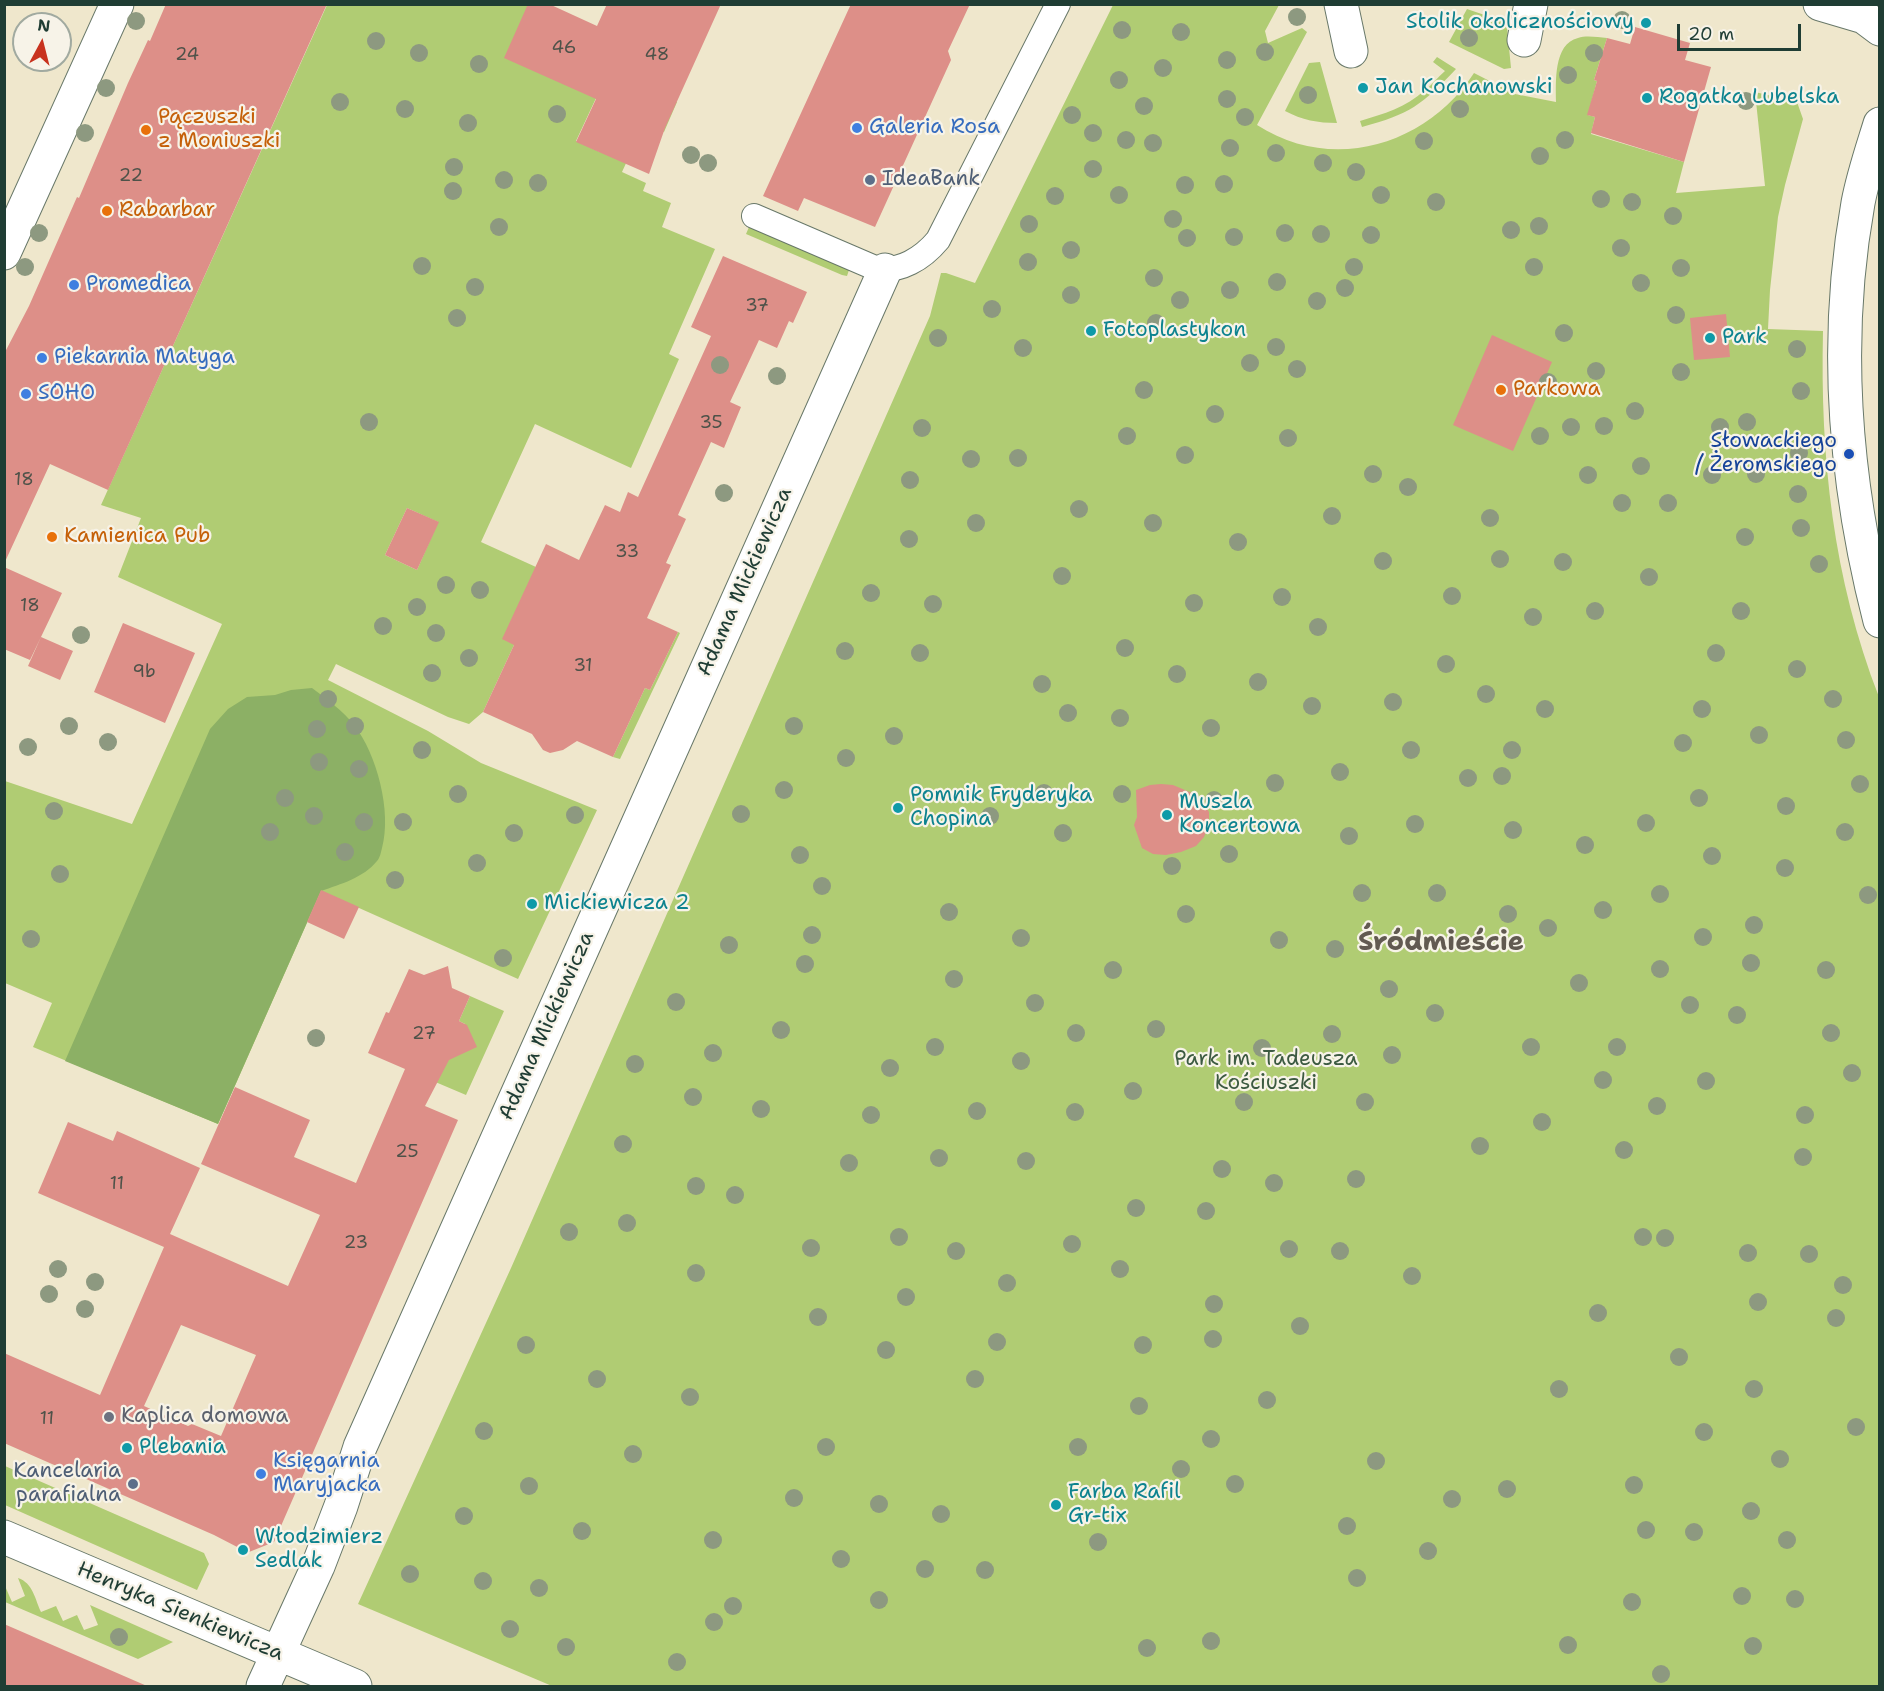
<!DOCTYPE html>
<html>
<head>
<meta charset="utf-8">
<style>
  body { margin:0 }
  #map { position:relative; width:1884px; height:1691px; overflow:hidden; background:#efe7cc; font-family:"Shantell Sans",sans-serif }
  canvas { display:block }
  .frame { position:absolute; inset:0; border:6px solid #1f3d34; pointer-events:none }
  .north { position:absolute; left:12px; top:12px; width:60px; height:60px; box-sizing:border-box; background:#f7f3e8; border:2px solid #a1aaa0; border-radius:50%; rotate:7deg; font-size:16px; font-weight:700; line-height:24px; text-align:center; color:#1f3d34 }
  .north::after { content:''; display:block; margin:auto; width:21px; height:27px; background:#c8321e; clip-path:polygon(50% 0,100% 100%,50% 72%,0 100%) }
  .scale { position:absolute; left:1677px; top:24px; width:124px; height:27px; box-sizing:border-box; border:3px solid #1f3d34; border-top:0; padding-left:8px; font-size:18px; line-height:21px; white-space:nowrap; color:#1f3d34; -webkit-text-stroke:4px #f7f3e8; paint-order:stroke }
</style>
</head>
<body>
<div id="map">
<canvas width="1884" height="1691"></canvas>
<div class="frame"></div>
<div class="north">N</div>
<div class="scale">20 m</div>
</div>
<script>
const ctx = document.querySelector('canvas').getContext('2d');
ctx.lineJoin = 'round';
function paint(path, color) {
  ctx.fillStyle = color;
  ctx.fill(path, 'evenodd');
}
function strokePath(path, color, width, dash) {
  ctx.strokeStyle = color;
  ctx.lineWidth = width;
  ctx.lineCap = dash ? 'butt' : 'round';
  ctx.setLineDash(dash || []);
  ctx.stroke(path);
}
function label(font, color, halo, rows, align = 'center') {
  ctx.font = font + ' "Shantell Sans",sans-serif';
  ctx.lineWidth = 4.5;
  ctx.setLineDash([]);
  ctx.textBaseline = 'middle';
  ctx.strokeStyle = halo;
  ctx.fillStyle = color;
  for (const [text, x, y, turn = 0] of rows) {
    ctx.save();
    ctx.translate(x, y);
    ctx.rotate((+turn || 0) * Math.PI / 180);
    ctx.textAlign = isNaN(turn) ? turn : align;
    if (halo) ctx.strokeText(text, 0, 0);
    ctx.fillText(text, 0, 0);
    ctx.restore();
  }
}
paint(new Path2D(`
  M327 5H528L586 61 677 102 664 132 644 124 622 172 646 183 643 191 671 203 662 227 715 249 669 354 679 359 631 468 535 424 481 542 536 567 514 645 483 712 469 724 448 717 336 664 328 680 428 731 481 763 597 810 518 979 321 891 218 1124 33 1047 52 1003 5 983V781L132 824 222 624 118 577 141 518 101 505ZM597 96 600 152 576 141ZM407 508 438 522 417 570 385 555Z
  M1113 5H1279L1265 31 1268 43 1302 28 1307 32 1257 125C1333 174 1427 145 1474 73L1515 94 1556 102C1556 83 1553 44 1578 38 1586 35 1597 37 1607 38L1594 80 1597 81 1588 115 1595 117 1591 134 1684 162 1676 193 1765 186 1755 92 1797 102 1803 119 1785 185 1778 217 1770 290 1768 329 1823 331C1820 458 1833 578 1879 697V1686H552L358 1604 511 1268 930 316 941 273H946L975 283Z
  M1467 9 1505 22 1507 27 1511 68 1504 69 1449 42Z
  M1437 57 1456 69C1422 105 1410 114 1362 127L1360 121C1384 114 1406 107 1424 91 1432 85 1438 77 1445 71L1433 62Z
  M1320 62 1337 123C1318 123 1302 120 1285 111L1309 63Z
  M749 227 847 269 849 270 847 276 842 275 746 234Z
  M678 632 680 633 620 759 613 757 645 688 650 690Z
  M470 996 504 1011 466 1095 433 1081 465 1024 459 1021Z
  M5 1466 204 1553 209 1564 197 1590 5 1505Z
  M18 1578C33 1583 35 1599 41 1612L56 1606 63 1621 77 1615 84 1630 98 1625 90 1605 173 1642 138 1659 5 1602V1586L12 1602 25 1596Z`), '#b0cc73');
paint(new Path2D(`
  M312 688C327 699 343 711 354 725 377 754 392 812 382 848 381 852 380 858 377 861 363 878 341 884 321 891L218 1124 65 1061 210 729 228 709 247 697 275 695 291 690Z`), '#8cb065');
paint(new Path2D(`
  M166 4H327L108 490 50 464 4 564V354L29 306 77 197 79 198 128 83 148 40 150 41Z
  M528 4H549L597 26 607 4H721L665 128 649 174 576 142 596 99 504 58Z
  M851 4H970L948 51 951 60 875 227 804 198 798 211 763 196Z
  M1635 27 1690 43 1685 60 1711 67 1684 162 1591 133 1595 117 1587 115 1597 81 1594 80 1607 38 1630 44Z
  M723 256 807 292 793 323 789 321 777 348 759 340 730 402 741 407 724 448 711 442 678 515 686 519 666 563 671 565 647 618 678 632 650 690 645 688 613 757 577 741 563 750 550 753 543 750 532 734 483 712 514 645 502 639 546 544 579 560 605 505 620 512 628 492 638 497 711 336 691 327Z
  M1726 314 1730 357 1694 360 1690 318Z
  M1492 335 1552 362 1513 451 1453 425Z
  M407 508 439 522 417 570 385 555Z
  M4 567 62 593 30 660 4 649Z
  M123 623 195 653 165 723 94 692Z
  M41 637 73 651 60 680 28 666Z
  M1161 784 1173 785 1192 793 1203 803 1209 812V824L1204 837 1196 846 1181 852 1166 855 1153 854 1142 848 1134 825 1137 817 1136 790 1150 785Z
  M321 890 359 907 344 939 307 922Z
  M448 966 452 988 470 996 459 1021 467 1025 477 1047 449 1060 425 1106 458 1120 274 1542 249 1552 243 1550 214 1535 4 1443V1353L100 1395 164 1247 38 1193 68 1122 113 1141 117 1131 200 1168 170 1234 288 1286 320 1215 201 1164 235 1087 310 1120 294 1157 356 1183 405 1069 368 1053 386 1012 389 1013 409 969 424 975ZM181 1325 256 1355 221 1436 192 1424 188 1426 144 1406Z
  M4 1624 147 1686H4Z`), '#dd8f88');
const lane = new Path2D(`
  M754 216 875 268C900 273 923 258 938 240L1058 4`);
const street = new Path2D(`
  M1341 4 1351 51
  M1820 4 1864 17 1880 29
  M1524 40 1531 4
  M1880 124C1872 150 1863 176 1858 203 1833 342 1845 485 1880 621
  M4 253 117 4
  M4 1537 355 1686
  M263 1686 318 1566 341 1506 360 1447 885 270`);
strokePath(lane, '#687869', 26);
strokePath(street, '#687869', 35);
strokePath(lane, '#fff', 24);
strokePath(street, '#fff', 33);
ctx.fillStyle = '#8d9980';
for (const [x, y] of [
  [1297,17],
  [1622,20],
  [136,21],
  [1122,30],
  [1181,32],
  [1469,38],
  [376,41],
  [1265,52],
  [419,53],
  [1594,53],
  [1227,60],
  [479,64],
  [1163,68],
  [1568,75],
  [1119,80],
  [106,88],
  [1308,95],
  [1227,99],
  [1746,101],
  [340,102],
  [1144,106],
  [405,109],
  [1460,109],
  [557,114],
  [1072,115],
  [1245,117],
  [468,123],
  [85,133],
  [1093,133],
  [1126,140],
  [1565,140],
  [1424,141],
  [1153,143],
  [1230,148],
  [1276,153],
  [691,155],
  [1540,156],
  [708,163],
  [1323,163],
  [454,167],
  [1093,169],
  [1356,172],
  [504,180],
  [538,183],
  [1224,184],
  [1185,185],
  [453,191],
  [1119,195],
  [1381,195],
  [1055,196],
  [1601,199],
  [1436,202],
  [1632,202],
  [1673,216],
  [1173,219],
  [1029,224],
  [1539,226],
  [499,227],
  [1511,230],
  [39,233],
  [1285,233],
  [1321,234],
  [1371,235],
  [1234,237],
  [1187,238],
  [1621,248],
  [1071,250],
  [1028,262],
  [422,266],
  [25,267],
  [1354,267],
  [1534,267],
  [1681,268],
  [1154,278],
  [1277,282],
  [1641,283],
  [475,287],
  [1345,288],
  [1230,290],
  [1071,295],
  [1180,300],
  [1317,301],
  [992,309],
  [1676,315],
  [457,318],
  [1156,323],
  [1564,333],
  [938,338],
  [1276,347],
  [1023,348],
  [1797,349],
  [1250,363],
  [720,365],
  [1297,369],
  [1596,371],
  [1681,372],
  [777,376],
  [1548,382],
  [1144,390],
  [1801,391],
  [1635,411],
  [1215,414],
  [369,422],
  [1747,422],
  [1604,426],
  [1571,427],
  [1720,427],
  [922,428],
  [1127,436],
  [1540,436],
  [1288,438],
  [1799,453],
  [1185,455],
  [1018,458],
  [971,459],
  [1641,466],
  [1373,474],
  [1756,474],
  [1588,475],
  [1712,475],
  [910,480],
  [1408,487],
  [724,493],
  [1798,494],
  [1622,503],
  [1668,503],
  [1079,509],
  [1332,516],
  [1490,518],
  [976,523],
  [1153,523],
  [1801,528],
  [1745,537],
  [909,539],
  [1238,542],
  [1500,559],
  [1383,561],
  [1563,562],
  [1819,564],
  [1062,576],
  [1649,577],
  [446,585],
  [480,590],
  [871,593],
  [1452,596],
  [1282,597],
  [1194,603],
  [933,604],
  [417,607],
  [1595,611],
  [1741,611],
  [1533,617],
  [383,626],
  [1318,627],
  [436,633],
  [81,635],
  [1125,648],
  [845,651],
  [920,653],
  [1716,653],
  [469,658],
  [1446,664],
  [1797,669],
  [432,673],
  [1177,674],
  [1258,682],
  [1042,684],
  [1486,694],
  [328,699],
  [1833,699],
  [1393,702],
  [1312,706],
  [1545,709],
  [1702,709],
  [1068,713],
  [1120,718],
  [69,726],
  [355,726],
  [794,726],
  [1211,728],
  [317,729],
  [1759,735],
  [894,736],
  [1846,740],
  [108,742],
  [1683,743],
  [28,747],
  [422,750],
  [1411,750],
  [1512,750],
  [846,758],
  [319,762],
  [359,769],
  [1340,772],
  [1502,776],
  [1468,778],
  [1275,783],
  [1860,784],
  [784,790],
  [1044,793],
  [458,794],
  [1122,794],
  [285,798],
  [1699,798],
  [1214,800],
  [1786,806],
  [54,811],
  [741,814],
  [575,815],
  [314,816],
  [990,816],
  [364,822],
  [403,822],
  [1646,823],
  [1415,824],
  [1513,830],
  [270,832],
  [1845,832],
  [514,833],
  [1063,833],
  [1349,836],
  [1585,845],
  [345,852],
  [1229,854],
  [800,855],
  [1712,856],
  [477,863],
  [1172,866],
  [1785,868],
  [60,874],
  [395,880],
  [822,886],
  [1362,893],
  [1437,893],
  [1660,894],
  [1868,895],
  [1603,910],
  [949,912],
  [1186,914],
  [1508,914],
  [1754,925],
  [1548,928],
  [812,935],
  [1703,937],
  [1021,938],
  [31,939],
  [1279,940],
  [729,945],
  [1335,949],
  [503,958],
  [1751,963],
  [805,964],
  [1660,969],
  [1113,970],
  [1826,970],
  [954,979],
  [1579,983],
  [1389,989],
  [676,1002],
  [1035,1003],
  [1690,1005],
  [1435,1013],
  [1737,1015],
  [1156,1029],
  [781,1030],
  [1076,1033],
  [1831,1033],
  [1332,1034],
  [316,1038],
  [935,1047],
  [1531,1047],
  [1617,1047],
  [1262,1048],
  [713,1053],
  [1392,1055],
  [1021,1061],
  [635,1064],
  [890,1068],
  [1852,1073],
  [1603,1080],
  [1706,1081],
  [1133,1091],
  [693,1097],
  [1244,1102],
  [1365,1102],
  [1657,1106],
  [761,1109],
  [977,1111],
  [1075,1112],
  [871,1115],
  [1805,1115],
  [1542,1122],
  [623,1144],
  [1480,1146],
  [1624,1150],
  [1803,1157],
  [939,1158],
  [1026,1161],
  [849,1163],
  [1222,1169],
  [1356,1179],
  [1274,1183],
  [696,1186],
  [735,1195],
  [1136,1208],
  [1206,1211],
  [627,1223],
  [569,1232],
  [899,1237],
  [1643,1237],
  [1665,1238],
  [1072,1244],
  [811,1248],
  [1289,1249],
  [956,1251],
  [1340,1251],
  [1748,1253],
  [1809,1254],
  [58,1269],
  [1120,1269],
  [696,1273],
  [1412,1276],
  [95,1282],
  [1007,1283],
  [1843,1285],
  [49,1294],
  [906,1297],
  [1758,1302],
  [1214,1304],
  [85,1309],
  [1598,1313],
  [818,1317],
  [1836,1318],
  [1300,1326],
  [1213,1339],
  [997,1342],
  [526,1345],
  [1143,1345],
  [886,1350],
  [1679,1357],
  [597,1379],
  [975,1379],
  [1559,1389],
  [1754,1389],
  [690,1397],
  [1267,1400],
  [1139,1406],
  [1856,1427],
  [484,1431],
  [1704,1432],
  [1211,1439],
  [826,1447],
  [1078,1447],
  [633,1454],
  [1780,1459],
  [1376,1461],
  [1181,1469],
  [1235,1484],
  [1634,1485],
  [529,1486],
  [1507,1489],
  [794,1498],
  [1452,1499],
  [879,1504],
  [1751,1511],
  [941,1514],
  [464,1516],
  [1347,1526],
  [1646,1530],
  [582,1531],
  [1694,1532],
  [713,1540],
  [1787,1540],
  [1098,1542],
  [1428,1551],
  [841,1559],
  [925,1569],
  [985,1570],
  [410,1574],
  [1357,1578],
  [483,1581],
  [539,1588],
  [1742,1596],
  [1795,1599],
  [879,1600],
  [1632,1602],
  [733,1606],
  [714,1622],
  [510,1629],
  [119,1637],
  [1211,1641],
  [1568,1645],
  [1753,1646],
  [566,1647],
  [1147,1648],
  [677,1662],
  [1661,1674]
]) {
  ctx.beginPath();
  ctx.arc(x, y, 9, 0, 2 * Math.PI);
  ctx.fill();
}
for (const [x, y, r, color] of [
  [1646,23,6,"#0f9aa8"],
  [1363,88,6,"#0f9aa8"],
  [1647,98,6,"#0f9aa8"],
  [857,128,6,"#3f7fe0"],
  [146,130,6,"#e8710a"],
  [870,180,6,"#5c6f8a"],
  [107,211,6,"#e8710a"],
  [74,285,6,"#3f7fe0"],
  [1091,331,6,"#0f9aa8"],
  [1710,338,6,"#0f9aa8"],
  [42,358,6,"#3f7fe0"],
  [1501,390,6,"#e8710a"],
  [26,394,6,"#3f7fe0"],
  [1849,454,6,"#1a4fb4"],
  [52,537,6,"#e8710a"],
  [898,808,6,"#0f9aa8"],
  [1167,815,6,"#0f9aa8"],
  [532,904,6,"#0f9aa8"],
  [109,1417,6,"#6b7280"],
  [127,1448,6,"#0f9aa8"],
  [261,1474,6,"#3f7fe0"],
  [133,1484,6,"#5c6f8a"],
  [1056,1505,6,"#0f9aa8"],
  [243,1550,6,"#0f9aa8"]
]) {
  const dot = new Path2D();
  dot.arc(x, y, r, 0, 2 * Math.PI);
  ctx.fillStyle = color;
  ctx.fill(dot);
  strokePath(dot, '#f7f3e8', 2);
}
label('18px', '#4e5249', null, [
  ["46",564,48],
  ["24",187,55],
  ["48",657,55],
  ["22",131,176],
  ["37",757,306],
  ["35",711,423],
  ["18",24,480],
  ["33",627,552],
  ["18",30,606],
  ["31",583,666],
  ["9b",144,672],
  ["27",424,1034],
  ["25",407,1152],
  ["11",117,1184],
  ["23",356,1243],
  ["11",47,1419]
]);
label('21px', '#0d838f', '#f7f3e8', [
  ["Stolik okolicznościowy",1634,23,"right"],
  ["Jan Kochanowski",1375,88],
  ["Rogatka Lubelska",1659,98],
  ["Fotoplastykon",1103,331],
  ["Park",1722,338],
  ["Pomnik Fryderyka",910,796],
  ["Chopina",910,820],
  ["Muszla",1179,803],
  ["Koncertowa",1179,827],
  ["Mickiewicza 2",544,904],
  ["Plebania",139,1448],
  ["Farba Rafil",1068,1493],
  ["Gr-tix",1068,1517],
  ["Włodzimierz",255,1538],
  ["Sedlak",255,1562]
], 'left');
label('21px', '#c56008', '#f7f3e8', [
  ["Pączuszki",158,118],
  ["z Moniuszki",158,142],
  ["Rabarbar",119,211],
  ["Parkowa",1513,390],
  ["Kamienica Pub",64,537]
], 'left');
label('21px', '#366cbe', '#f7f3e8', [
  ["Galeria Rosa",869,128],
  ["Promedica",86,285],
  ["Piekarnia Matyga",54,358],
  ["SOHO",38,394],
  ["Księgarnia",273,1462],
  ["Maryjacka",273,1486]
], 'left');
label('21px', '#4e5e75', '#f7f3e8', [
  ["IdeaBank",882,180],
  ["Kancelaria",121,1472,"right"],
  ["parafialna",121,1496,"right"]
], 'left');
label('21px', '#164399', '#f7f3e8', [
  ["Słowackiego",1837,442],
  ["/ Żeromskiego",1837,466]
], 'right');
label('21px', '#1f3d34', '#f7f3e8', [
  ["Adama Mickiewicza",745,582,-66],
  ["Adama Mickiewicza",547,1026,-66],
  ["Henryka Sienkiewicza",180,1612,23]
]);
label('21px', '#3c5a41', '#f7f3e8', [
  ["Park im. Tadeusza",1266,1060],
  ["Kościuszki",1266,1084]
]);
label('21px', '#5b616d', '#f7f3e8', [
  ["Kaplica domowa",121,1417]
], 'left');
label('bold 27px', '#625a51', '#f7f3e8', [
  ["Śródmieście",1441,943]
]);
</script>
</body>
</html>
